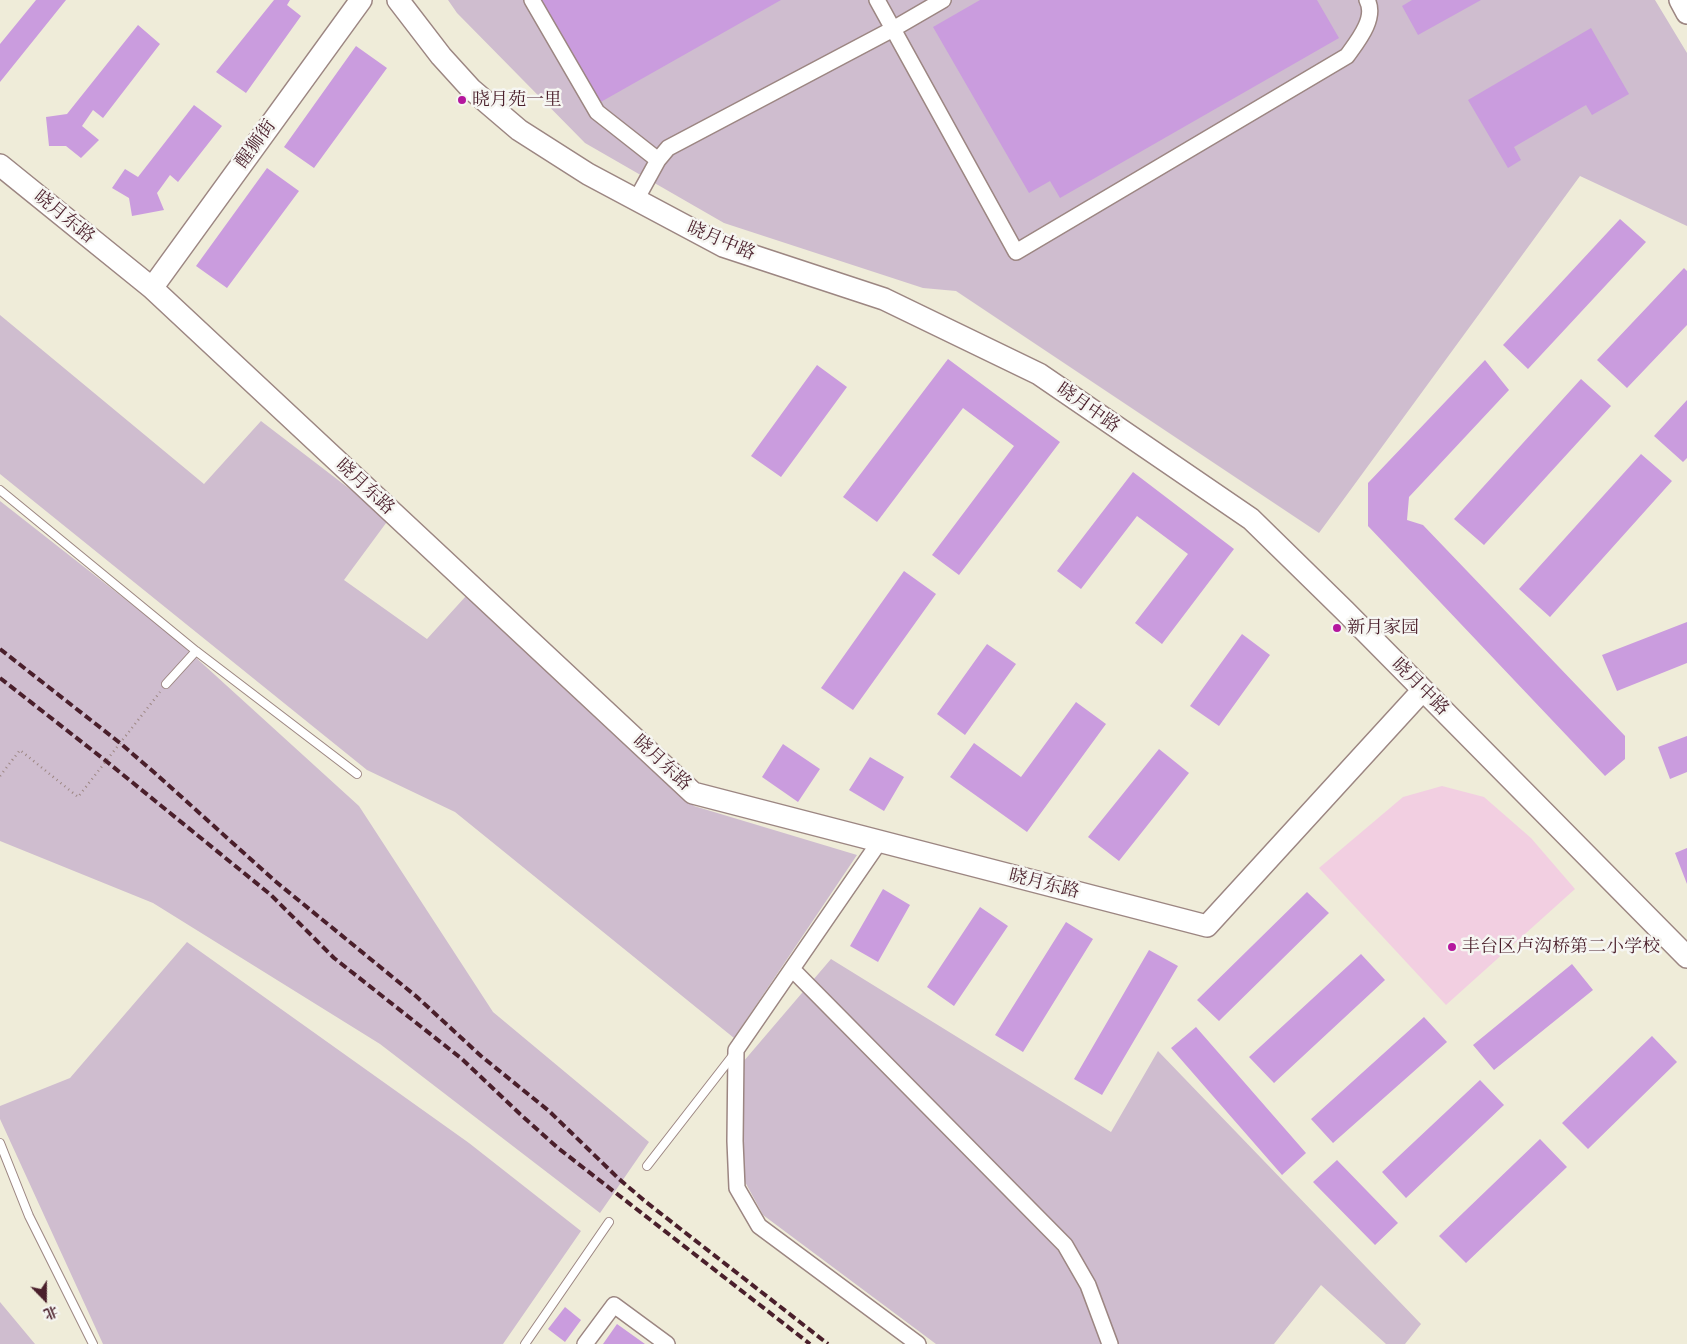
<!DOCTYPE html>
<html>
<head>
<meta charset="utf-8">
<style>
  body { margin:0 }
  #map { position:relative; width:1687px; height:1344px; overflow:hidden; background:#efecd9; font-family:"EB Garamond","Noto Serif SC",serif }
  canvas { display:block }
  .north { position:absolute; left:20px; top:1274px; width:50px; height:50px; -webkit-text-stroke:4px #f6f6f2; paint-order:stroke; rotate:158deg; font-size:14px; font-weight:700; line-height:20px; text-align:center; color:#4a1f2b }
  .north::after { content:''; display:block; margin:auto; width:18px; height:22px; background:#4a1f2b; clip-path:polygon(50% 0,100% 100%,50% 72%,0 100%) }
</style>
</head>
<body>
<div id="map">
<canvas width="1687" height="1344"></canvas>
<div class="north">北</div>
</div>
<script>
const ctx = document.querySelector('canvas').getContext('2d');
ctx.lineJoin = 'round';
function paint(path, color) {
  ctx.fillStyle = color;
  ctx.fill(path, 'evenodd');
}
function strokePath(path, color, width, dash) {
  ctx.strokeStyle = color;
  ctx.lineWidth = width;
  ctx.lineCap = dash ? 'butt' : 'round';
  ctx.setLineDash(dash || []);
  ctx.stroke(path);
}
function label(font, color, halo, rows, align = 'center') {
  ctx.font = font + ' "EB Garamond","Noto Serif SC",serif';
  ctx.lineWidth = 5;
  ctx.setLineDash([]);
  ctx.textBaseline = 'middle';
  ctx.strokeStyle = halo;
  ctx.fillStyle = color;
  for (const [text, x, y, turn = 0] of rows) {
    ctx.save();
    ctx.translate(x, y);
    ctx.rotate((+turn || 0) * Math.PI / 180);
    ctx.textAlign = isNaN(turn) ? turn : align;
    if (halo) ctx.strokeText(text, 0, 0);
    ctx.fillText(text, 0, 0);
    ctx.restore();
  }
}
paint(new Path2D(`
  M1442 786 1484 797 1531 838 1575 889 1446 1005 1319 868 1403 797Z`), '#f2cfe1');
paint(new Path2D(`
  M448 0H1655L1687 53V226L1580 176 1319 533 956 291 923 288 724 223 585 143 457 13Z
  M0 315 204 484 261 421 389 519 344 580 427 639 466 596 694 806 857 855 734 1038 455 812 367 770 0 474Z
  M0 501 171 635 359 806 493 1012 649 1142 600 1213 380 1044 153 903 0 841Z
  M187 942 469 1143 581 1231 503 1344H103L0 1119V1106L70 1078Z
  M831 959 1111 1132 1158 1051 1421 1324 1405 1344H1386L1321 1285 1274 1344H936L763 1215 744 1180 743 1062Z
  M0 1302 35 1344H0Z`), '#cfbdcf');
paint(new Path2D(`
  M36 0H66L0 82V44Z
  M274 0H290L287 5 301 16 246 93 216 72Z
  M541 0H781L599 103Z
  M980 0H1317L1339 38 1060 198 1050 181 1029 193 933 27Z
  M1412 0H1481L1418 35 1402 6Z
  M138 25 160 44 103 118 93 110 82 126 99 140 81 158 66 146H49L46 117 67 114Z
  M1591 28 1629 94 1592 115 1586 105 1514 147 1521 160 1508 168 1468 100Z
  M356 46 387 68 314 168 284 147Z
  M194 105 222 126 178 182 170 175 157 193 164 210 132 216 129 198 112 188 125 169 138 177Z
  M267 168 299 191 227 288 196 266Z
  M1620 219 1646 242 1528 369 1503 345Z
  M1684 268 1687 271V325L1627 388 1597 360Z
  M948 359 1060 442 959 575 932 555 1014 446 963 408 877 522 843 497Z
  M1485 360 1509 390 1409 497 1407 520 1423 525 1625 736V759L1605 776 1368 526V483Z
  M817 365 847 387 781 477 751 456Z
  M1581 379 1611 406 1484 545 1454 519Z
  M1687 400V458L1683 462 1654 436Z
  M1641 454 1672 481 1550 617 1519 589Z
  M1133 472 1234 549 1162 644 1135 623 1188 554 1137 516 1081 589 1057 571Z
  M904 571 936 594 853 710 821 688Z
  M1687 622V663L1617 691 1602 655Z
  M1242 634 1270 655 1219 726 1190 706Z
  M987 644 1016 664 965 735 937 714Z
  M1076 702 1106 724 1027 832 950 777 974 743 1021 777Z
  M1687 736V772L1670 779 1658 747Z
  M783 744 820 769 798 802 762 777Z
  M1159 749 1189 773 1119 861 1088 837Z
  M870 757 904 777 884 811 849 790Z
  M1687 848V884L1675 853Z
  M883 889 910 905 878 962 850 946Z
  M1307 892 1329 913 1219 1021 1197 1000Z
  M980 907 1008 926 954 1006 927 987Z
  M1066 922 1093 939 1023 1052 995 1035Z
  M1149 950 1178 966 1102 1095 1074 1079Z
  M1361 954 1385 980 1274 1083 1249 1057Z
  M1572 964 1593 990 1494 1070 1473 1045Z
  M1424 1017 1447 1042 1333 1143 1311 1119Z
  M1196 1027 1306 1153 1282 1175 1171 1048Z
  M1652 1036 1677 1062 1588 1149 1562 1123Z
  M1480 1080 1504 1105 1406 1198 1382 1172Z
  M1540 1139 1567 1167 1466 1263 1439 1236Z
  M1337 1160 1398 1223 1375 1245 1313 1182Z
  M565 1307 581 1320 565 1342 548 1329Z
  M617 1324 645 1344H603Z`), '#ca9cde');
const lane = new Path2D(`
  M0 490 196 651 357 774
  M166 684 196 651
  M0 1143 29 1216 93 1344
  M647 1166 734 1054
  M525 1344 609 1222`);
const street = new Path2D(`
  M532 0 597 112 658 160 636 200
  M943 0 893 29 1016 252 1347 56C1357 42 1377 18 1367 0
  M658 160 668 148 893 29 877 0
  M880 841 736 1050 735 1141 737 1188 759 1226 918 1344
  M792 969 1065 1245 1088 1285 1110 1344
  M585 1344 614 1305 667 1344`);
const secondary = new Path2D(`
  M398 0 441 56 471 89 519 130 588 174 723 246 884 299 1039 374 1251 519 1345 611 1687 957
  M1680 0 1687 13
  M0 165 152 288 693 793 1207 926 1422 691
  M152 288 361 0`);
strokePath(lane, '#9c8682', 10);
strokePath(street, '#9c8682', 18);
strokePath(secondary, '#9c8682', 24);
strokePath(new Path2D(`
  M0 776 20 750 78 797 160 692`), '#9c8682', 2.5, [1, 4]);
strokePath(lane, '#fff', 8);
strokePath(street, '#fff', 15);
strokePath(secondary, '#fff', 21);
strokePath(new Path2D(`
  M0 649 120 743 156 774 275 881 417 997 481 1056 549 1111 619 1179 646 1202 828 1344
  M0 678 106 761 271 895 334 958 462 1059 520 1114 558 1148 810 1344`), '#4a1f2b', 4, [8, 4]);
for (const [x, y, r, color] of [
  [462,100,5,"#b5179e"],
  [1337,628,5,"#b5179e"],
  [1452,947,5,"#b5179e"]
]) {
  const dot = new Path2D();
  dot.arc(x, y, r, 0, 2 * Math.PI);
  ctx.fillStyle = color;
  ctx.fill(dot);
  strokePath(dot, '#f6f6f2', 2);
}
label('18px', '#4a1f2b', '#f6f6f2', [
  ["晓月苑一里",472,100],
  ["新月家园",1347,628],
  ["丰台区卢沟桥第二小学校",1462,947]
], 'left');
label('18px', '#4a1f2b', '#f6f6f2', [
  ["醒狮街",256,144,-54],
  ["晓月东路",64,217,39],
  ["晓月中路",721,241,23],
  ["晓月中路",1088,408,35],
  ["晓月东路",365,487,43],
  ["晓月中路",1420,687,45],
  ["晓月东路",662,763,43],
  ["晓月东路",1044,884,14]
]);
</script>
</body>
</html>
